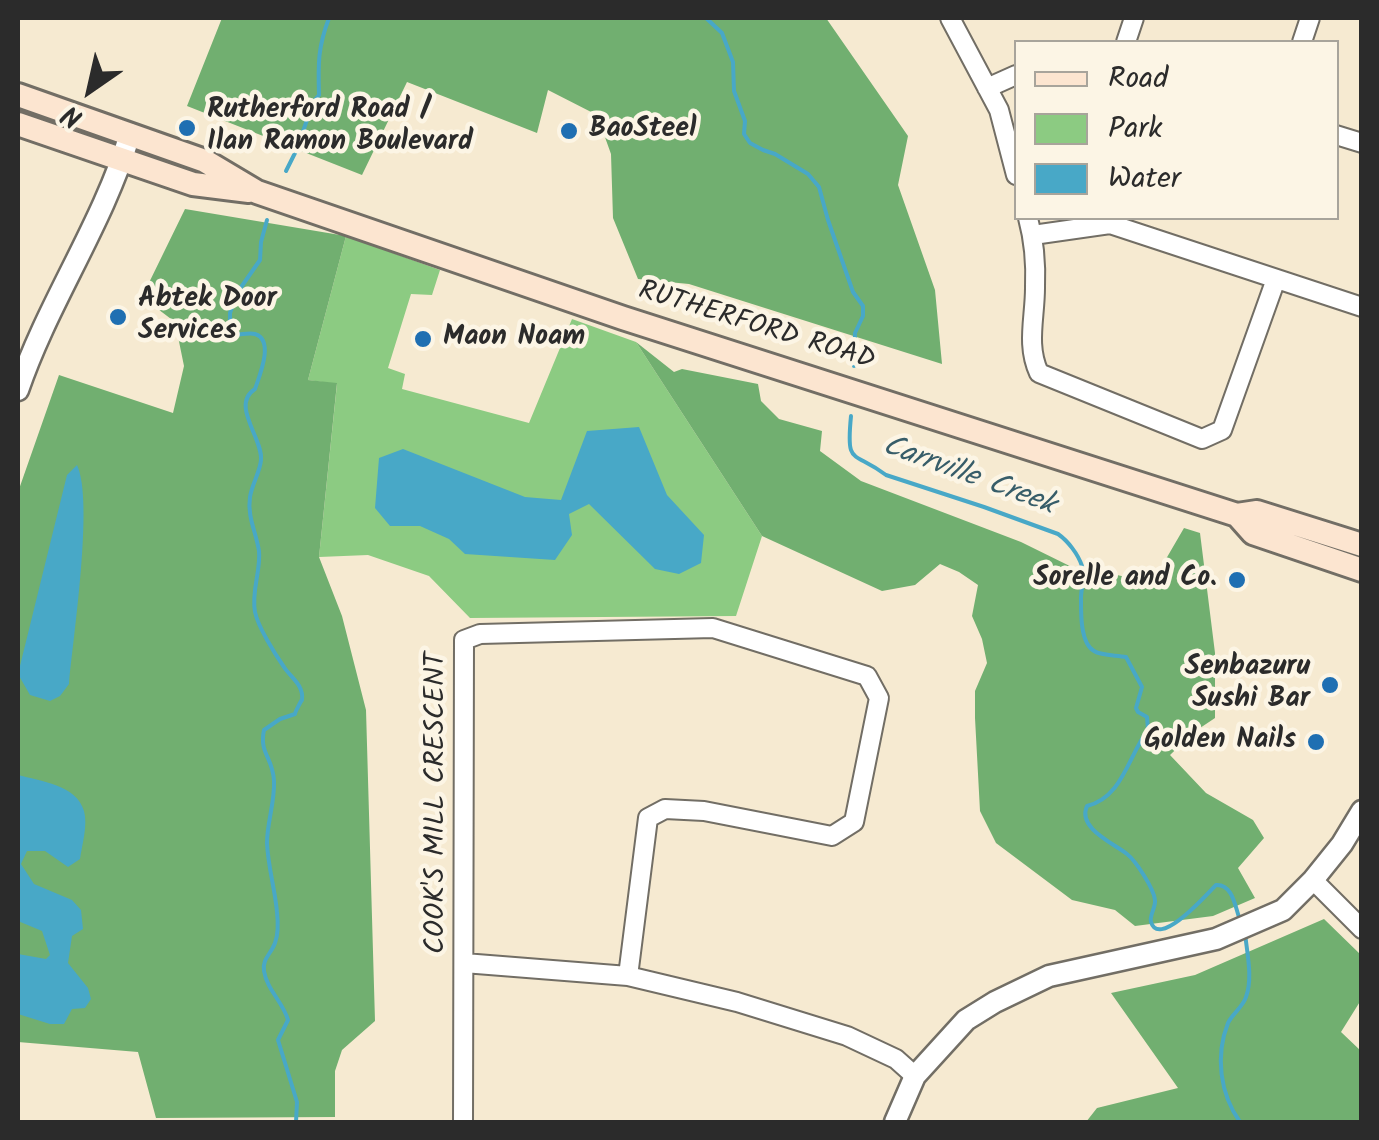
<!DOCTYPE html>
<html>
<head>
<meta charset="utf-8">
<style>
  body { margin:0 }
  #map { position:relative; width:1379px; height:1140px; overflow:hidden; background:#f6ead1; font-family:Kalam,sans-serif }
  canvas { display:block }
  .frame { position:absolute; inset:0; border:20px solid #2b2b2b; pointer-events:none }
  .legend { position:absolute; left:1014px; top:40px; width:325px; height:180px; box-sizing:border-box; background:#fcf5e5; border:2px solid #a8a49b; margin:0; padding:12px 18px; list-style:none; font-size:30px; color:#2b2b2b }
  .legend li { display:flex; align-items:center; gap:20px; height:50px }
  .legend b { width:50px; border:2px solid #a8a49b }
  .north { position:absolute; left:40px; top:40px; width:100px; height:100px; -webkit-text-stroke:8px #fcf5e5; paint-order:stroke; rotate:214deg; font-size:28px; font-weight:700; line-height:40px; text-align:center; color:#2b2b2b }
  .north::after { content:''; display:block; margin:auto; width:35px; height:45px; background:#2b2b2b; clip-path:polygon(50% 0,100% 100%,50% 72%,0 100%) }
</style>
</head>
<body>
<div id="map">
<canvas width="1379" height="1140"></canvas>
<div class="frame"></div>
<ul class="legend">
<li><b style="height:12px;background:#fce5d0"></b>Road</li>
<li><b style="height:28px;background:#8ccb82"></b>Park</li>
<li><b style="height:28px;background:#48a8c7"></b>Water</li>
</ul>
<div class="north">N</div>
</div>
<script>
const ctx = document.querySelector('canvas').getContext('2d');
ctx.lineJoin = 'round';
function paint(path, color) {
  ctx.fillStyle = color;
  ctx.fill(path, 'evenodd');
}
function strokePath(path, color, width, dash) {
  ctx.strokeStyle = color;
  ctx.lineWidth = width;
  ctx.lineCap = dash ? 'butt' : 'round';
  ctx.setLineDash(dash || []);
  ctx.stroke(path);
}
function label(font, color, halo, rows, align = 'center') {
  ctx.font = font + ' Kalam,sans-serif';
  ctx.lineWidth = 9;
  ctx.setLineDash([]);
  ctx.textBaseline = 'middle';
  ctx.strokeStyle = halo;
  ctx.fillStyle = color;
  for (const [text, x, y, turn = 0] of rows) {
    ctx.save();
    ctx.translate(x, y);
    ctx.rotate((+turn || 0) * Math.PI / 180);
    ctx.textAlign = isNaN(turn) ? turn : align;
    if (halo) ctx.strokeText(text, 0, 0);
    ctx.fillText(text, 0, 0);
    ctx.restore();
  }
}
paint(new Path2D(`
  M346 236 440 270 432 295 411 294 388 368 405 374 402 389 529 423 572 319 636 342 762 536 736 616 470 618 429 576 368 555 319 557 337 384 308 380Z`), '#8ccb82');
paint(new Path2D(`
  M222 18H826L908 136 898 185 935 290 942 364 689 284 638 279 613 218 611 154 597 115 548 90 537 133 407 82 362 175 187 106Z
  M185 209 346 236 308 380 337 383 319 557 342 616 366 710 375 1021 342 1050 335 1071V1117L156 1118 138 1052 18 1042V492L59 375 173 413 184 366 175 322 142 297Z
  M636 342 674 372 682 369 758 384 761 401 779 419 822 431 820 451 861 481 1021 542 1088 575H1117L1152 583 1184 528 1200 533 1215 653V718L1194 732 1170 755 1206 793 1253 820 1264 838 1238 868 1255 898 1213 916 1135 926 1115 910 1072 900 996 843 980 811 975 718V691L987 663 982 639 972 616 978 585 959 572 940 564 915 585 882 591 762 536Z
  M1324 919 1361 955V1000L1341 1032 1361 1051V1122H1086L1097 1108 1178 1088 1111 993 1195 975Z`), '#71af70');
paint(new Path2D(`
  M639 427 667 495 704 535 701 563 679 574 655 569 589 504 569 514 572 535 555 560 465 554 449 539 420 526H390L375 508 379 458 403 449 525 497 561 500 587 431Z
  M77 465C94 501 73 638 69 684L60 696 50 701 30 695 18 674 67 475Z
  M18 775C40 781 77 785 84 811 88 825 82 845 80 859L68 867 45 851H27L21 864 34 884 72 900 81 910 83 929 72 936 68 963 88 988 91 999 85 1008 72 1009 64 1024H50L18 1014V954L46 959 50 955 42 931 18 921Z`), '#48a8c7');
strokePath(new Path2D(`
  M706 18 722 33 733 62 734 91 745 121 744 134 750 143 763 150 775 154 808 174 819 187 828 220 853 292 863 306V316L855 333 854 366
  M286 171 297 149 310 111 314 109 315 100 319 95C318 63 318 47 329 18
  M267 220 261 242 260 260 237 293 230 313V334C238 336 248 332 255 334 275 340 259 377 255 389 230 405 263 438 261 460 260 472 252 484 250 497 247 516 256 532 259 551 261 571 251 591 255 612 258 627 275 654 284 667 291 678 304 685 302 700 301 701 295 712 295 714L280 719 264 730C259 754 273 757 274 781 275 802 267 822 267 843 268 867 275 889 277 912 278 921 278 935 275 943 271 954 262 959 264 971 267 990 283 1002 288 1020L278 1040 297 1102 296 1122
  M851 416C846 467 853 450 886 475L984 507 1058 534C1068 541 1078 554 1082 566 1086 576 1081 587 1081 598 1081 612 1080 643 1094 651 1102 656 1116 655 1126 657L1142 687 1136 708 1138 712 1147 717 1148 730C1128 756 1123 797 1087 806 1077 828 1113 843 1127 854 1136 861 1154 889 1155 900 1156 907 1149 916 1151 922 1159 949 1208 893 1216 885 1233 884 1235 907 1240 920
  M1240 1122C1220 1094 1215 1056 1228 1023 1232 1014 1243 1007 1246 997 1253 978 1247 953 1245 933`), '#48a8c7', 4);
const minor = new Path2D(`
  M950 18 999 110 1016 175
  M1126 42 1134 18
  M1302 42 1310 18
  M987 88 1016 75
  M1336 135 1362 143
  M1028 218C1034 240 1036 265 1035 288 1035 318 1026 345 1039 373L1202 439 1222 430 1276 279
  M1033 235 1110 224 1362 307
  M1313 880 1362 929
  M464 963 628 976 737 1002 847 1036 896 1059 915 1076
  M463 1122 464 640 480 634 713 628 867 676 879 698 854 822 832 836 704 811 665 809 648 818 628 976`);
const tertiary = new Path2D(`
  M18 390C48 302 103 224 130 134
  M895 1122 915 1076 966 1020 995 1002 1049 976 1216 939 1283 910 1313 880 1342 844 1362 811`);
const secondary = new Path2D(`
  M18 95 205 161 257 192 623 318 1237 515 1257 512 1362 545
  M18 124 193 184 249 191
  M1237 515 1253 533 1362 570`);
strokePath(minor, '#726e65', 22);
strokePath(tertiary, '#726e65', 25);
strokePath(secondary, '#726e65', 28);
strokePath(minor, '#fff', 18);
strokePath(tertiary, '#fff', 20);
strokePath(secondary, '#fce5d0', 22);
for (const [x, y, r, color] of [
  [187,128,10,"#1f6fb2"],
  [569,131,10,"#1f6fb2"],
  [118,317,10,"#1f6fb2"],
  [423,339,10,"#1f6fb2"],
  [1237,580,10,"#1f6fb2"],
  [1330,685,10,"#1f6fb2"],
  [1316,742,10,"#1f6fb2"]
]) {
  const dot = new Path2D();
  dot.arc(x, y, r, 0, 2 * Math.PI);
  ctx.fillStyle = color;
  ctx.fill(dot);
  strokePath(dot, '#fcf5e5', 4);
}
label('bold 28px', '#2b2b2b', '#fcf5e5', [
  ["Rutherford Road /",207,112],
  ["Ilan Ramon Boulevard",207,144],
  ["BaoSteel",589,131],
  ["Abtek Door",138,301],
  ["Services",138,333],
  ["Maon Noam",443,339],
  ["Sorelle and Co.",1217,580,"right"],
  ["Senbazuru",1310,669,"right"],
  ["Sushi Bar",1310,701,"right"],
  ["Golden Nails",1296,742,"right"]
], 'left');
label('28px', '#2b2b2b', '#fcf5e5', [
  ["RUTHERFORD ROAD",756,328,17],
  ["COOK'S MILL CRESCENT",438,803,-90]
]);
label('italic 30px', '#375d69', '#fcf5e5', [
  ["Carrville Creek",968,478,20]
]);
</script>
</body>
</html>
